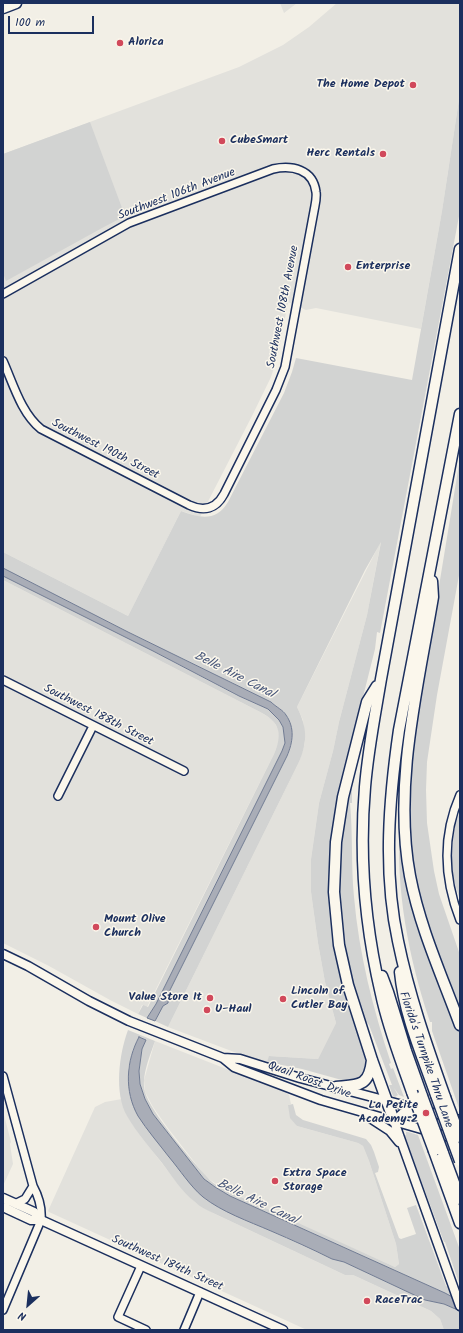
<!DOCTYPE html>
<html>
<head>
<meta charset="utf-8">
<style>
  body { margin:0 }
  #map { position:relative; width:463px; height:1333px; overflow:hidden; background:#f2efe6; font-family:Kalam,sans-serif }
  canvas { display:block }
  .frame { position:absolute; inset:0; border:4px solid #1b2f5e; pointer-events:none }
  .north { position:absolute; left:8px; top:1285px; width:40px; height:40px; -webkit-text-stroke:3px #fbf7ec; paint-order:stroke; rotate:207deg; font-size:11px; font-weight:700; line-height:16px; text-align:center; color:#1b2f5e }
  .north::after { content:''; display:block; margin:auto; width:14px; height:18px; background:#1b2f5e; clip-path:polygon(50% 0,100% 100%,50% 72%,0 100%) }
  .scale { position:absolute; left:8px; top:16px; width:86px; height:18px; box-sizing:border-box; border:2px solid #1b2f5e; border-top:0; padding-left:5px; font-size:12px; line-height:14px; white-space:nowrap; color:#1b2f5e; -webkit-text-stroke:3px #fbf7ec; paint-order:stroke }
</style>
</head>
<body>
<div id="map">
<canvas width="463" height="1333"></canvas>
<div class="frame"></div>
<div class="north">N</div>
<div class="scale">100 m</div>
</div>
<script>
const ctx = document.querySelector('canvas').getContext('2d');
ctx.lineJoin = 'round';
function paint(path, color) {
  ctx.fillStyle = color;
  ctx.fill(path, 'evenodd');
}
function strokePath(path, color, width, dash) {
  ctx.strokeStyle = color;
  ctx.lineWidth = width;
  ctx.lineCap = dash ? 'butt' : 'round';
  ctx.setLineDash(dash || []);
  ctx.stroke(path);
}
function label(font, color, halo, rows, align = 'center') {
  ctx.font = font + ' Kalam,sans-serif';
  ctx.lineWidth = 3;
  ctx.setLineDash([]);
  ctx.textBaseline = 'middle';
  ctx.strokeStyle = halo;
  ctx.fillStyle = color;
  for (const [text, x, y, turn = 0] of rows) {
    ctx.save();
    ctx.translate(x, y);
    ctx.rotate((+turn || 0) * Math.PI / 180);
    ctx.textAlign = isNaN(turn) ? turn : align;
    if (halo) ctx.strokeText(text, 0, 0);
    ctx.fillText(text, 0, 0);
    ctx.restore();
  }
}
paint(new Path2D(`
  M280 3H297L284 13Z
  M337 3H460V93L442 211 421 329 316 308 306 310 288 302 278 355 271 377 252 416 200 517 181 511 128 616 3 552V154L239 67 283 45 309 27Z
  M381 541 367 615 339 722 333 751 319 803 311 859V892L318 943 325 982 336 1023 318 1059 270 1056 267 1062 257 1059 242 1055 168 1027 299 762 305 743 303 720 297 707Z
  M3 580 262 713 273 720 278 729 280 739 274 754 147 1007 142 1005 138 1014 110 1000 49 966 3 943Z
  M155 1041 285 1092 289 1095 291 1104 288 1105 297 1126 358 1143 363 1146 369 1161 396 1244 399 1264 395 1267 281 1216 219 1186 206 1177 167 1127 153 1107 145 1092 144 1080Z
  M122 1099 127 1115 139 1134 179 1185 195 1202 213 1213 345 1275H353L431 1311 440 1319 444 1330H307L49 1212 48 1211 95 1107 105 1102Z
  M3 1111 11 1142 10 1144 13 1164 3 1186Z`), '#e2e1dc');
paint(new Path2D(`
  M460 93V211L380 633 377 632 375 649 350 749 351 750 330 874 367 1069 363 1079 349 1082 302 1069 267 1062 269 1056 318 1059 336 1023 325 982 318 943 311 892V859L319 803 333 751 339 722 367 615 381 542 365 570 297 707C307 727 308 741 299 762L168 1027 155 1021C158 1014 161 1006 168 1003L169 992 287 756C292 743 294 728 286 715 283 710 276 707 271 702L128 632 3 568V552L128 616 181 511C200 518 216 522 228 502L284 393 292 372 296 358 412 380 442 211Z
  M90 122 125 216 102 228 6 281 3 273V154Z
  M460 458V570L437 695 427 762 426 790 427 823 434 871 439 894 460 955V1016L441 965 415 884 408 825 410 763Z
  M3 576 153 651 236 695 268 709 279 720 283 727 285 743 282 751 156 1004 147 1018 138 1014 143 1005 148 1007 274 754C282 736 281 723 262 713L3 580Z
  M352 780V803H350C353 835 351 866 354 897 359 954 373 1009 391 1063L389 1064 391 1069 393 1068 404 1097 399 1095 394 1088 398 1095 395 1097 393 1096 389 1085H392L369 1025 362 1017 350 982 338 914 339 831Z
  M460 810V900L451 871 454 830Z
  M400 821 404 849 440 979 460 1034V1111L432 1031V1022H430C409 959 395 889 400 821Z
  M128 1030 155 1041C150 1056 141 1076 145 1092 150 1111 192 1161 207 1177 210 1181 215 1184 219 1187L395 1267 399 1264 396 1244 369 1161 363 1146 358 1143 297 1126 290 1118 288 1105 293 1104 296 1115 303 1120 366 1139 371 1145 374 1152 379 1167 378 1172 375 1173 399 1238 401 1239 416 1234 407 1208 416 1205 446 1286 460 1292V1301L445 1293 230 1196 215 1187 204 1179 153 1114 145 1099 140 1084 139 1071 142 1049 146 1040 139 1037 133 1049 128 1069V1075L136 1110 146 1127 196 1190 203 1197 221 1208 332 1259 344 1262 425 1300 444 1304 460 1311V1330H444L440 1319 431 1311 353 1275H345L213 1213C207 1210 200 1207 195 1202 182 1192 172 1176 162 1163 150 1148 137 1133 127 1116 114 1093 119 1054 128 1030Z
  M406 1132H408L418 1135 460 1250V1286L445 1242H444L404 1135H406Z`), '#d2d3d2');
const water = new Path2D(`
  M3 568 128 632 271 702C276 707 283 710 286 715 295 728 293 742 287 756L169 992 168 1003 163 1006 155 1021 147 1018 156 1004 282 751 285 743 283 727 279 720 268 709 239 696 153 651 3 576Z
  M139 1037 146 1040 142 1049 139 1071 140 1084 145 1099 153 1114 204 1179 215 1187 230 1196 445 1293 460 1301V1311L444 1304 425 1300 344 1262 332 1259C312 1249 292 1240 271 1231 248 1221 222 1212 203 1197 190 1186 180 1170 169 1157 159 1144 147 1130 138 1116 124 1091 126 1061 139 1037Z`);
paint(water, '#a9adb7');
strokePath(water, '#707b93', 1);
const minor = new Path2D(`
  M3 294 129 223 273 169C292 165 313 169 316 192 317 198 315 205 314 211L285 367 276 390 224 494C216 509 204 512 189 505L41 429C21 413 13 383 3 361
  M3 680 184 771
  M460 795C442 836 444 879 460 920
  M58 796 93 726
  M3 1076 33 1186C39 1197 42 1208 41 1220L3 1310
  M15 1204 25 1199 33 1186
  M141 1266 118 1317 146 1330
  M184 1330 200 1292`);
const major = new Path2D(`
  M3 954 28 966 89 1001 129 1021 223 1058 240 1059 300 1078 460 1120
  M223 1058 234 1067 321 1100 456 1139
  M370 1118 390 1131 399 1142
  M394 1121 460 1306
  M394 1121 403 1113 420 1111
  M3 1198 34 1212 41 1220 283 1330
  M3 1207 31 1220H41`);
const highway = new Path2D(`
  M3 8 16 3
  M432 581 433 597C418 687 393 785 410 876 420 928 442 976 460 1025
  M377 686 367 702 343 797 336 842 334 892 339 945 348 985 372 1060 394 1121
  M400 972C404 1014 422 1055 436 1095
  M382 976 388 992 406 1051 422 1096
  M336 1087C359 1085 369 1087 372 1060
  M412 1092C401 1060 388 1028 381 994 365 926 359 856 365 787 368 750 375 715 381 679L460 249
  M445 1097C427 1046 409 995 398 941 383 872 389 799 399 730L460 414
  M434 1151 460 1223
  M443 1153 460 1199`);
strokePath(minor, '#1b2f5e', 10);
strokePath(major, '#1b2f5e', 11);
strokePath(highway, '#1b2f5e', 13);
strokePath(minor, '#fbf7ec', 7);
strokePath(major, '#fbf7ec', 8);
strokePath(highway, '#fbf7ec', 10);
const highwayBridge = new Path2D(`
  M412 1092 434 1151
  M436 1095 460 1161
  M422 1096 443 1153
  M445 1097 460 1137`);
strokePath(highwayBridge, '#1b2f5e', 13, []);
strokePath(highwayBridge, '#fbf7ec', 10);
for (const [x, y, r, color] of [
  [120,43,4,"#d1495b"],
  [413,85,4,"#d1495b"],
  [222,141,4,"#d1495b"],
  [383,154,4,"#d1495b"],
  [348,267,4,"#d1495b"],
  [96,927,4,"#d1495b"],
  [210,998,4,"#d1495b"],
  [283,999,4,"#d1495b"],
  [207,1010,4,"#d1495b"],
  [426,1113,4,"#d1495b"],
  [275,1181,4,"#d1495b"],
  [367,1301,4,"#d1495b"]
]) {
  const dot = new Path2D();
  dot.arc(x, y, r, 0, 2 * Math.PI);
  ctx.fillStyle = color;
  ctx.fill(dot);
  strokePath(dot, '#fbf7ec', 1.5);
}
label('bold 12px', '#1b2f5e', '#fbf7ec', [
  ["Alorica",128,43],
  ["The Home Depot",405,85,"right"],
  ["CubeSmart",230,141],
  ["Herc Rentals",375,154,"right"],
  ["Enterprise",356,267],
  ["Mount Olive",104,920],
  ["Church",104,934],
  ["Lincoln of",291,992],
  ["Cutler Bay",291,1006],
  ["Value Store It",202,998,"right"],
  ["U-Haul",215,1010],
  ["La Petite",418,1106,"right"],
  ["Academy 2",418,1120,"right"],
  ["Extra Space",283,1174],
  ["Storage",283,1188],
  ["RaceTrac",375,1301]
], 'left');
label('12px', '#1b2f5e', '#fbf7ec', [
  ["Southwest 106th Avenue",177,195,-21],
  ["Southwest 108th Avenue",284,307,-79],
  ["Southwest 190th Street",105,450,27],
  ["Southwest 188th Street",98,716,27],
  ["Florida's Turnpike Thru Lane",425,1060,71],
  ["Quail Roost Drive",309,1081,20],
  ["Southwest 184th Street",167,1264,24]
]);
label('italic 13px', '#465579', '#fbf7ec', [
  ["Belle Aire Canal",234,676,27],
  ["Belle Aire Canal",257,1203,26]
]);
</script>
</body>
</html>
